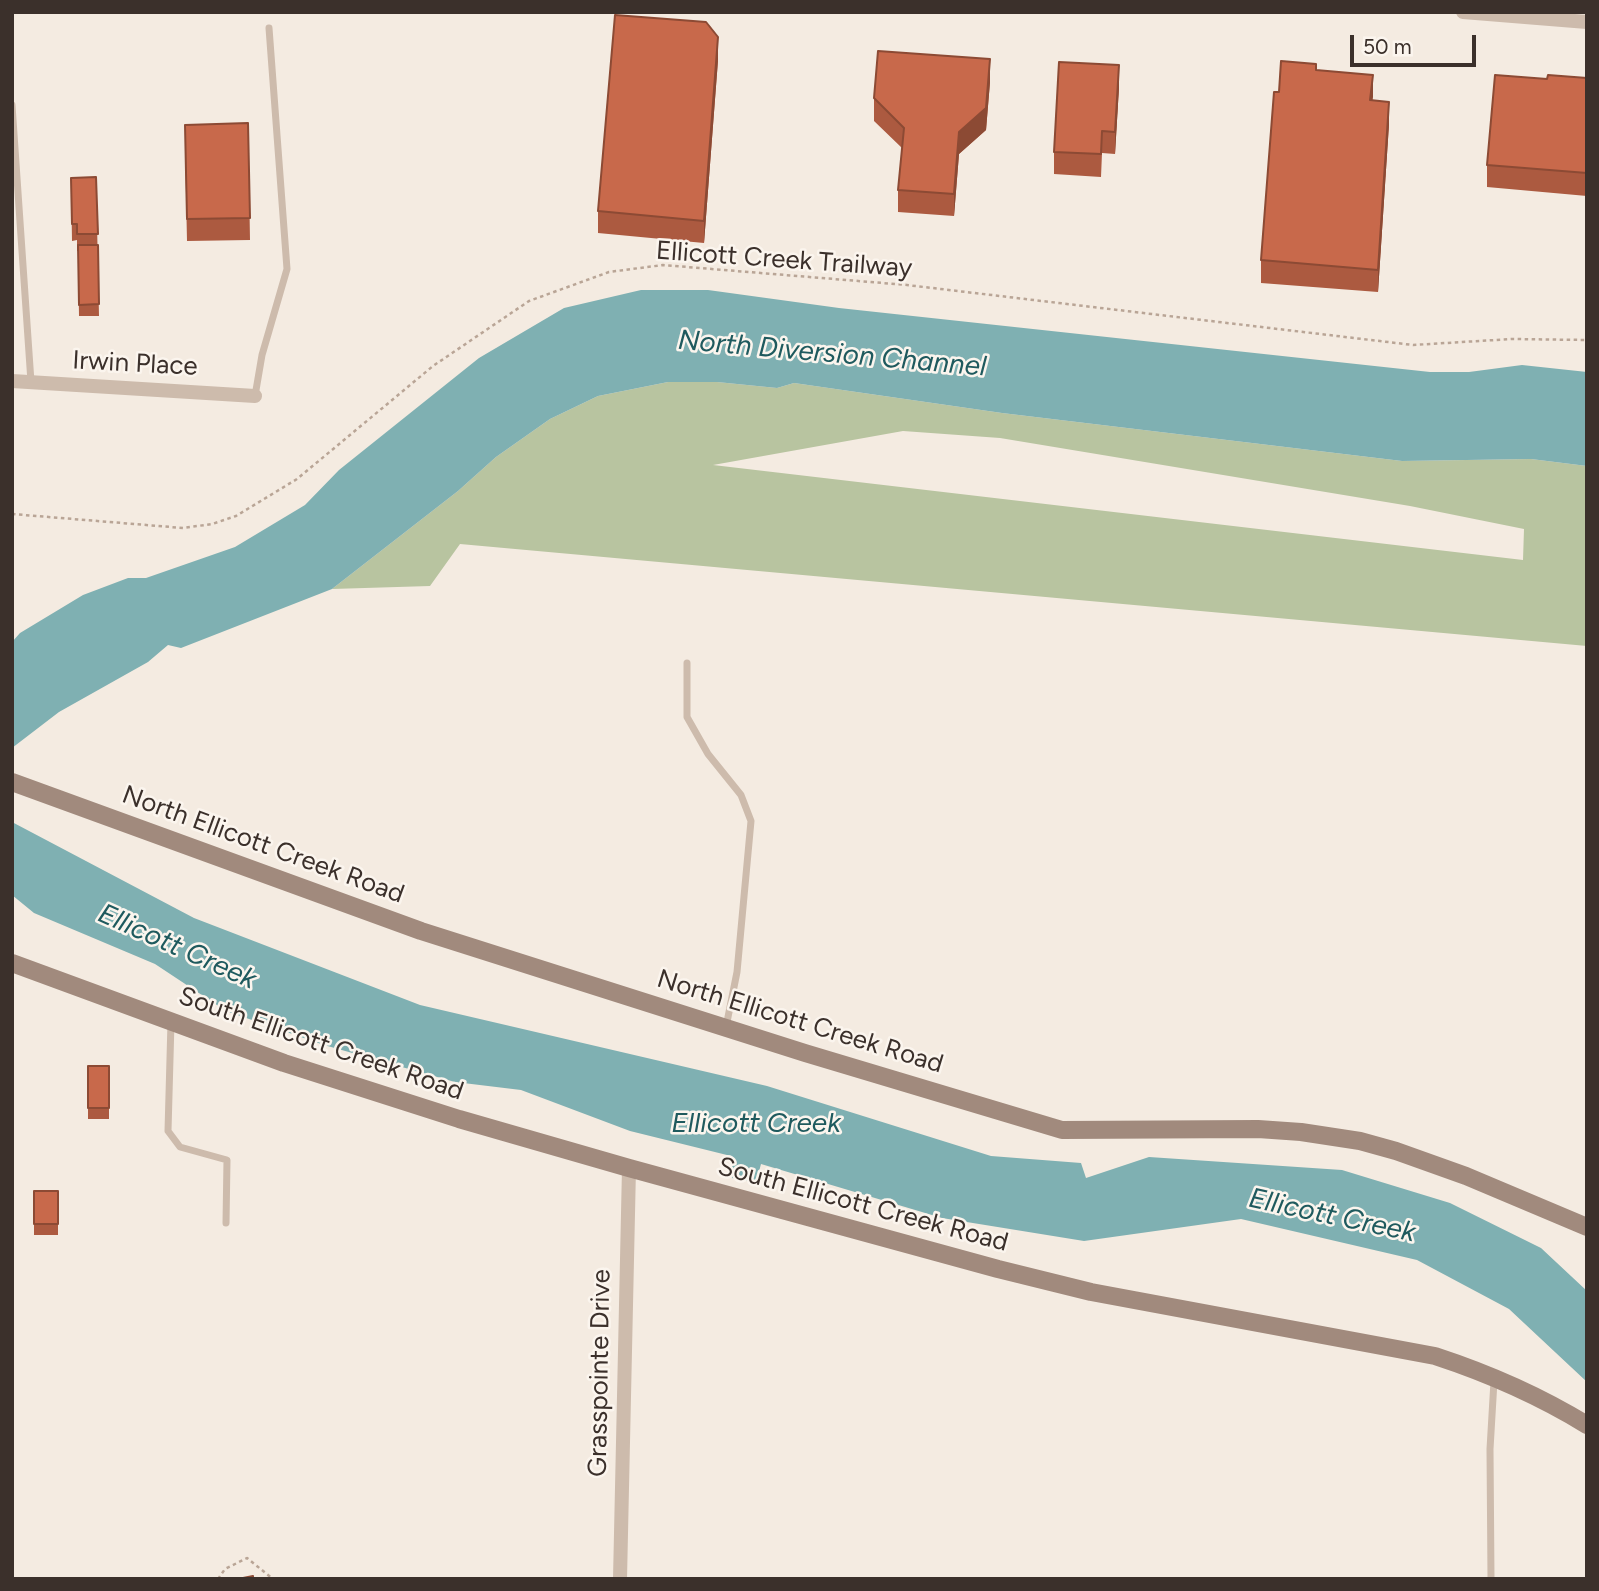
<!DOCTYPE html>
<html>
<head>
<meta charset="utf-8">
<style>
  body { margin:0 }
  #map { position:relative; width:1599px; height:1591px; overflow:hidden; background:#f4ebe1; font-family:Figtree,sans-serif }
  canvas { display:block }
  .frame { position:absolute; inset:0; border:14px solid #3b302b; pointer-events:none }
  .scale { position:absolute; left:1350px; top:35px; width:126px; height:32px; box-sizing:border-box; border:4px solid #3b302b; border-top:0; padding-left:9px; font-size:21px; line-height:24px; white-space:nowrap; color:#3b302b; -webkit-text-stroke:5px #fbf5ee; paint-order:stroke }
</style>
</head>
<body>
<div id="map">
<canvas width="1599" height="1591"></canvas>
<div class="frame"></div>
<div class="scale">50 m</div>
</div>
<script>
const ctx = document.querySelector('canvas').getContext('2d');
ctx.lineJoin = 'round';
function paint(path, color) {
  ctx.fillStyle = color;
  ctx.fill(path, 'evenodd');
}
function strokePath(path, color, width, dash) {
  ctx.strokeStyle = color;
  ctx.lineWidth = width;
  ctx.lineCap = dash ? 'butt' : 'round';
  ctx.setLineDash(dash || []);
  ctx.stroke(path);
}
function label(font, color, halo, rows, align = 'center') {
  ctx.font = font + ' Figtree,sans-serif';
  ctx.lineWidth = 5;
  ctx.setLineDash([]);
  ctx.textBaseline = 'middle';
  ctx.strokeStyle = halo;
  ctx.fillStyle = color;
  for (const [text, x, y, turn = 0] of rows) {
    ctx.save();
    ctx.translate(x, y);
    ctx.rotate((+turn || 0) * Math.PI / 180);
    ctx.textAlign = isNaN(turn) ? turn : align;
    if (halo) ctx.strokeText(text, 0, 0);
    ctx.fillText(text, 0, 0);
    ctx.restore();
  }
}
paint(new Path2D(`
  M668 382H717L777 388 794 383 1002 413 1402 461 1531 459 1587 466V646L460 544 430 586 332 589 458 491 496 457 550 419 598 396ZM903 431 1000 438 1410 506 1524 529 1523 560 713 465Z`), '#b8c4a0');
paint(new Path2D(`
  M641 290H708L839 308 1430 372H1469L1522 365 1587 372V466L1531 459 1402 461 1002 413 794 383 777 388 717 382H668L598 396 550 419 496 457 458 491 332 589 181 648 168 645 148 662 59 712 12 748V642L20 633 83 595 128 578H146L235 547 305 505 339 470 479 358 564 308Z
  M12 822 194 918 420 1005 767 1086 991 1156 1081 1163 1086 1178 1149 1157 1342 1170 1450 1203 1541 1248 1587 1291V1382L1509 1309 1417 1260 1241 1219 1084 1241 942 1218 761 1164 756 1183 732 1178 731 1156 630 1131 521 1090 455 1082 324 1045 226 1011 155 964 34 913 12 895Z`), '#7fb0b2');
strokePath(new Path2D(`
  M12 514 183 528 212 524 236 516 297 479 433 366 529 301 609 272 663 265 907 285 1413 345 1512 339 1587 340
  M218 1579 225 1569 247 1558 273 1579`), '#b9a596', 2.5, [3.5, 3.5]);
strokePath(new Path2D(`
  M12 105 31 382
  M255 396 262 355 287 269 269 28
  M687 663V717L708 754 741 795 751 821 737 972 726 1027
  M171 1022 168 1131 180 1147 227 1160 226 1223
  M1491 1579 1490 1449 1494 1381`), '#cdbbac', 7);
strokePath(new Path2D(`
  M1463 12 1587 22
  M12 381 255 396
  M620 1579 629 1168`), '#cdbbac', 14);
strokePath(new Path2D(`
  M12 782 421 931 805 1053 1062 1130 1258 1129 1301 1132 1360 1141 1396 1151 1466 1176 1587 1227
  M12 963 284 1063 459 1119 629 1168 998 1269 1091 1292 1435 1356C1490 1374 1538 1395 1587 1425`), '#a18a7d', 18);
paint(new Path2D(`
  M718 60 704 243 598 233V211Z
  M1316 70 1372 100 1389 124 1378 292 1261 283V260L1279 92Z
  M1587 78V196L1487 187V165L1547 79Z
  M990 82 986 130 959 154 954 216 898 212V190L902 148 874 121V98Z
  M1119 87 1115 154 1102 153 1101 177 1054 174V152Z
  M248 123 250 240 187 241 185 147Z
  M96 177 99 316H79L78 251H77V240L72 241 71 178Z
  M88 1066H109V1119H88Z
  M34 1191H58V1235H34Z`), '#ac5a40');
paint(new Path2D(`
  M718 37V60L704 243V221Z
  M990 59V82L986 130 959 154 954 216V194L959 132Z
  M1119 65V87L1115 154V132Z
  M1373 75V97L1370 122V100Z
  M1389 102V124L1378 292V270Z`), '#8c4a34');
const building = new Path2D(`
  M615 15 706 22 718 37 704 221 598 211Z
  M878 51 990 59 986 108 959 132 954 194 898 190 904 128 874 98Z
  M1281 61 1316 64V70L1373 75 1370 100 1389 102 1378 270 1261 260 1274 92H1279Z
  M1059 62 1119 65 1115 132 1102 131 1101 154 1054 152Z
  M1495 75 1547 79 1548 75 1587 78V173L1487 165Z
  M248 123 250 218 187 219 185 125Z
  M96 177 98 234H77V224H72L71 178Z
  M78 245H98L99 304 79 305Z
  M88 1066H109V1108H88Z
  M34 1191H58V1224H34Z
  M253 1576V1579H238Z`);
paint(building, '#c8694b');
strokePath(building, '#8c4a34', 2);
label('26px', '#3b302b', '#fbf5ee', [
  ["Ellicott Creek Trailway",784,260,4],
  ["Irwin Place",135,364,3],
  ["North Ellicott Creek Road",263,845,20],
  ["North Ellicott Creek Road",800,1022,17],
  ["South Ellicott Creek Road",321,1044,19],
  ["South Ellicott Creek Road",863,1205,15],
  ["Grasspointe Drive",600,1373,-89]
]);
label('italic 28px', '#1f5a5e', '#fbf5ee', [
  ["North Diversion Channel",832,354,5],
  ["Ellicott Creek",177,947,24],
  ["Ellicott Creek",756,1124],
  ["Ellicott Creek",1332,1216,12]
]);
</script>
</body>
</html>
